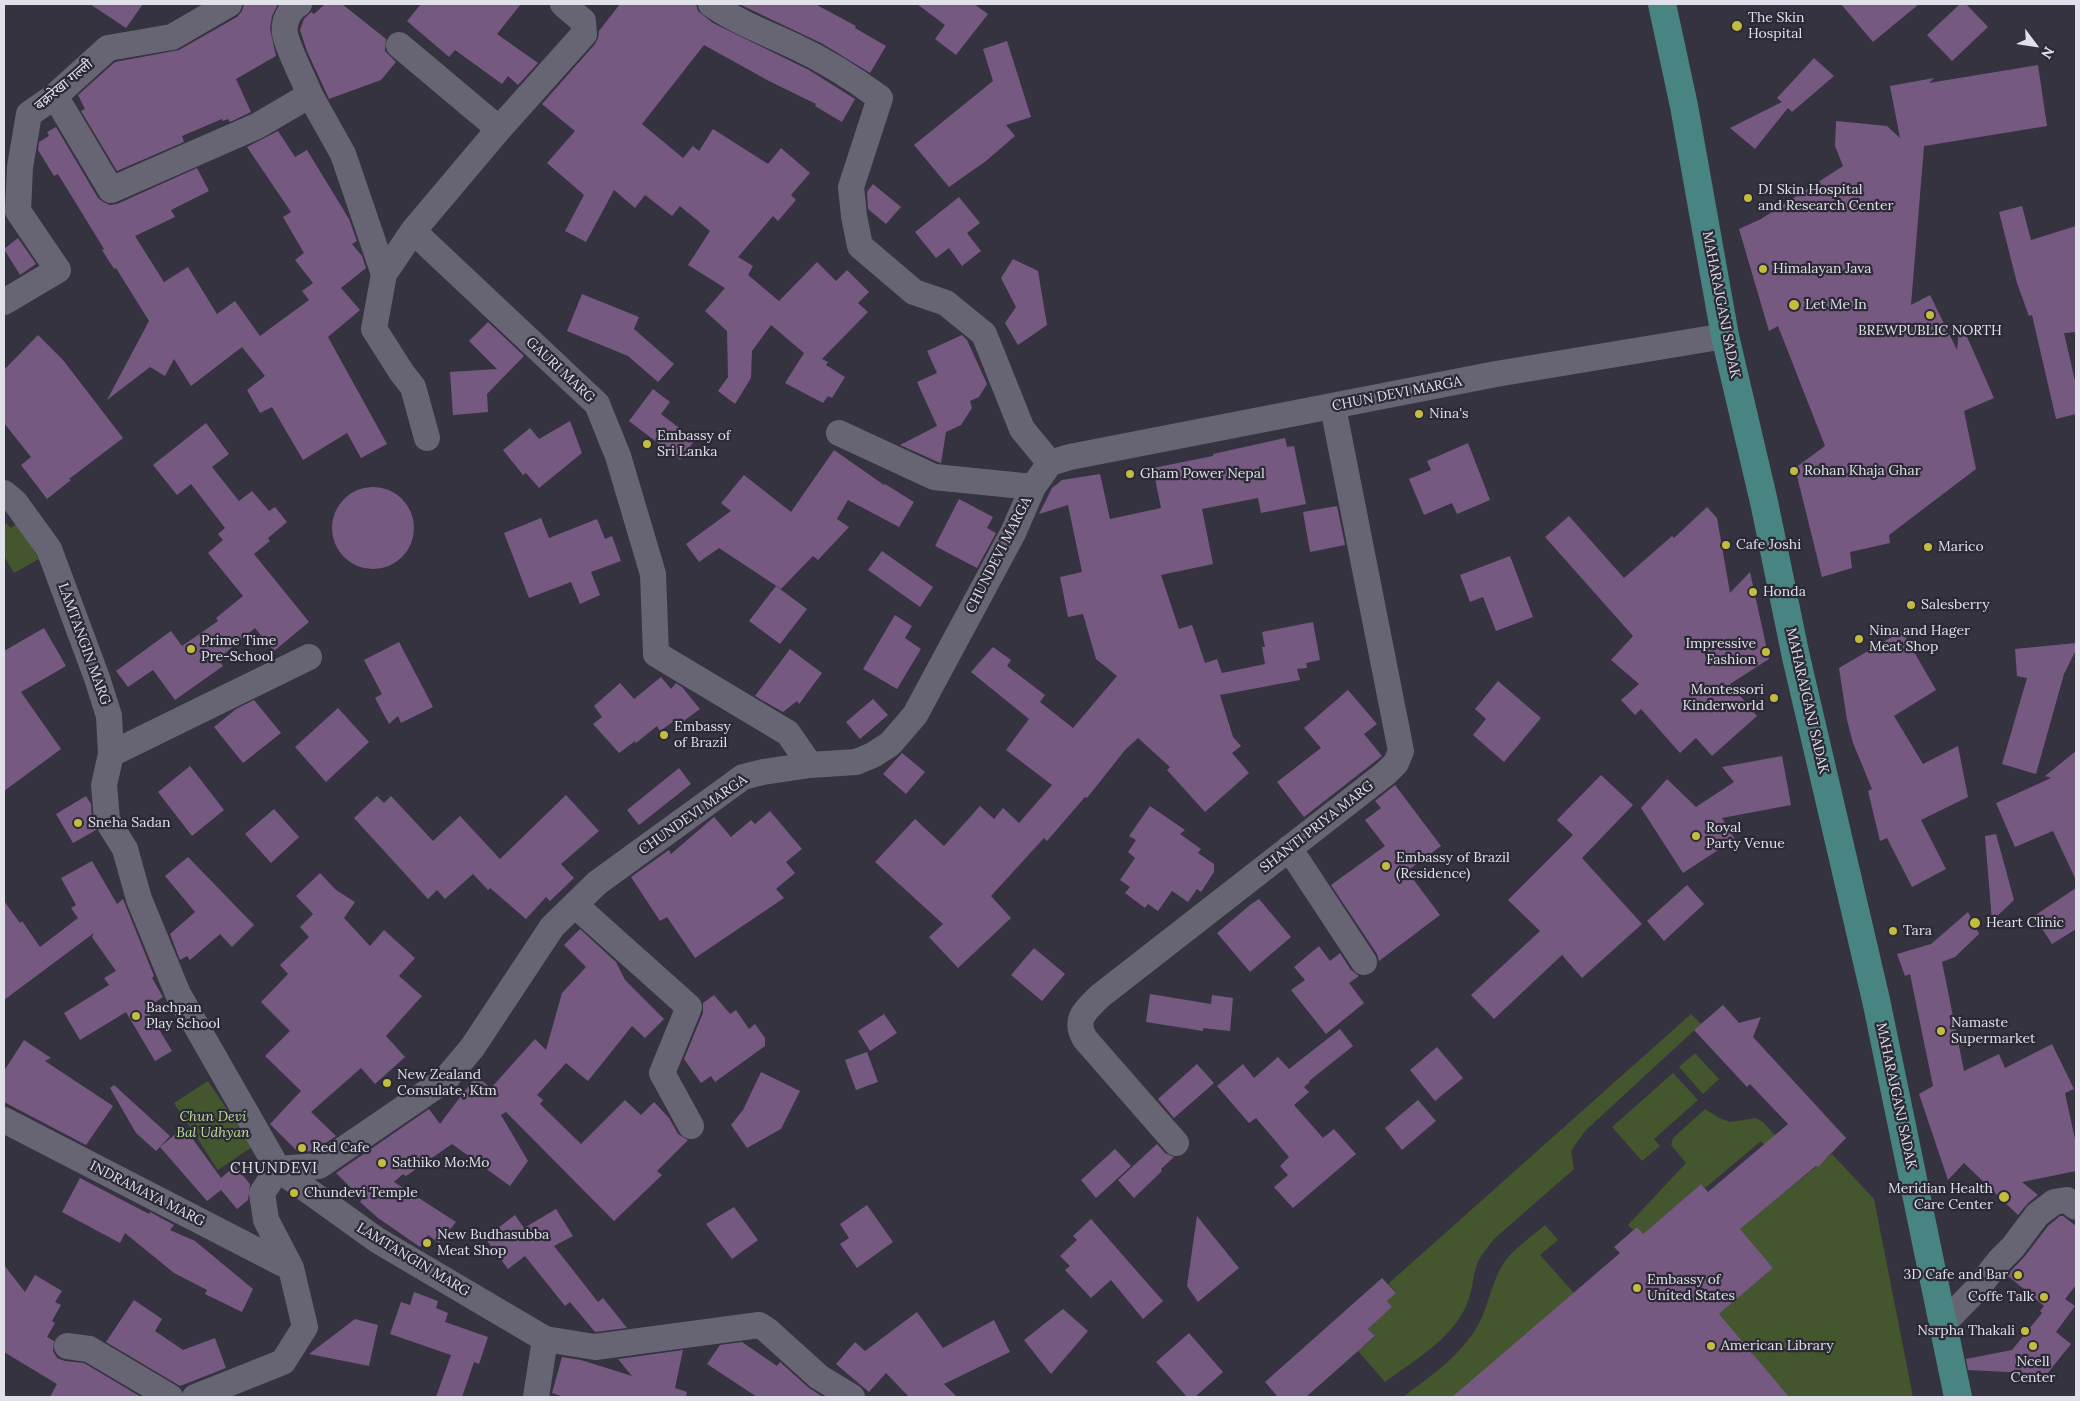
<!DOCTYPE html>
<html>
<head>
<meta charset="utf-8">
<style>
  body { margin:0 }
  #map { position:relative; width:2080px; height:1401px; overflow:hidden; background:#353340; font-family:Lora,serif }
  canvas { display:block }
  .frame { position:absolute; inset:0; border:5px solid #e1e1e9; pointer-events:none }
  .north { position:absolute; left:2010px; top:20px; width:50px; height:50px; -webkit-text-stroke:4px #2b2936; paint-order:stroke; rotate:121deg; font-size:14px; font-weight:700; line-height:20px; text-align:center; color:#e1e1e9 }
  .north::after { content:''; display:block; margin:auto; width:18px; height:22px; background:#e1e1e9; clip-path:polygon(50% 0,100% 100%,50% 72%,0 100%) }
</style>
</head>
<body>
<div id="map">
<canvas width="2080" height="1401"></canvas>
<div class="frame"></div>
<div class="north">N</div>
</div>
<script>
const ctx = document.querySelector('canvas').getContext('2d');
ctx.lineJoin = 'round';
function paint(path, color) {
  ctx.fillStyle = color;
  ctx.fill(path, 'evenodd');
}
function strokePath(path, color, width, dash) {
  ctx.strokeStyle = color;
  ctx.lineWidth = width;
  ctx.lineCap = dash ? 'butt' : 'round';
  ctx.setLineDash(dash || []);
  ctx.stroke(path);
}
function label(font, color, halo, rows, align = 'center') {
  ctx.font = font + ' Lora,"Noto Sans Devanagari",serif';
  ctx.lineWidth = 4.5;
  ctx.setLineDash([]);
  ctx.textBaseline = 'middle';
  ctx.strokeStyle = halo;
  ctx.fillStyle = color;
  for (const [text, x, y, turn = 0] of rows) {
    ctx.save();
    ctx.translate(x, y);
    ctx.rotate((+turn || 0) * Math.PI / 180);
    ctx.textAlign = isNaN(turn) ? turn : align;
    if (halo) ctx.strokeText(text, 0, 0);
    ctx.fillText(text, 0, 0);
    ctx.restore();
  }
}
paint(new Path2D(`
  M7 523 10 528 19 523 39 559 14 573 4 556V525Z
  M1691 1014 1701 1024 1585 1131 1571 1151 1574 1169 1494 1239C1489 1246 1482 1253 1478 1262 1472 1276 1473 1292 1466 1306 1451 1340 1413 1361 1385 1382L1358 1351 1375 1337 1368 1329 1392 1307 1387 1301 1396 1292 1388 1284Z
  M1695 1053 1719 1079 1703 1094 1679 1067Z
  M1673 1073 1698 1100 1654 1139 1660 1146 1642 1161 1612 1127Z
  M208 1081 252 1147 218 1170 174 1103Z
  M1705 1109 1719 1118 1730 1122 1756 1118 1763 1122 1789 1151 1778 1161 1761 1141 1705 1188 1701 1184 1643 1234 1637 1227 1633 1230 1628 1225 1686 1163 1671 1145 1673 1138Z
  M1832 1154 1874 1199 1913 1397H1785L1787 1396 1713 1319 1773 1268 1739 1229Z
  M1545 1225 1558 1240 1540 1255 1574 1293 1464 1387 1473 1397H1403C1429 1377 1456 1359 1474 1332 1488 1311 1490 1285 1503 1264 1513 1249 1531 1237 1545 1225Z`), '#43562d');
paint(new Path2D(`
  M90 4H143L126 28Z
  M244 4H278L272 16 270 29 276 56 236 79 251 112 230 122 228 119 223 121 222 119 182 136 184 142 117 171 81 111 85 109 78 95 115 62 179 50 237 17 242 11Z
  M325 4H342L386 39 385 51 396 62 381 80 329 99 307 51 300 30 304 19 311 12 314 14Z
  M421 4H521L497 34 538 63 518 85 508 76 502 84 455 50 449 57 407 21Z
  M620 4H696L698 11 713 23 809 70 855 99 842 122 815 106 816 104 769 81 704 45 642 124 683 158 693 146 699 151 713 129 768 164 781 148 810 173 791 195 796 200 778 221 773 216 738 257 753 266 748 275 779 301 817 262 836 281 847 270 869 292 858 303 868 312 822 359 828 362 826 365 845 377 832 398 828 396 823 403 785 383 804 353 771 325 752 351 751 378 735 404 718 391 728 377 727 331 705 311 725 288 688 265 710 231 680 206 672 216 645 195 635 208 614 190 586 242 565 231 584 195 547 163 575 131 542 104 595 44 598 38 599 31Z
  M739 4H815L856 26 855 28 886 46 870 73 823 44Z
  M917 4H974L988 14 956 55 935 39 945 25Z
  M1841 4H1919L1873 42Z
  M1960 4H1966L1988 27 1952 61 1927 35Z
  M1007 41 1031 117 1006 125 1015 136 986 161 949 187 914 145 993 81 983 49Z
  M1814 58 1834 76 1792 112 1788 108 1755 149 1730 128 1782 102 1777 98Z
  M2038 65 2047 126 1924 146 1911 305 1930 295 1957 350 1960 321 1994 398 1964 411 1976 469 1889 535 1890 543 1850 552 1852 568 1822 577 1795 468 1825 446 1778 326 1769 331 1739 229 1761 219 1843 166 1835 146 1836 121 1887 126 1900 138 1890 86 1934 78 1929 83Z
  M56 127 98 198 103 202 110 205 117 204 197 168 209 191 171 210 175 217 135 236 164 282 188 267 217 314 235 301 260 336 309 300 302 291 313 283 295 260 304 253 283 217 291 212 247 147 278 131 295 157 307 150 349 219 357 241 352 244 362 256 366 268 341 288 360 310 328 337 387 444 361 458 347 433 303 460 272 407 260 413 247 390 265 376 242 347 191 386 174 359 165 376 150 367 107 400 149 321 116 268 114 269 102 250 104 249 58 174 54 176 38 150 39 142 49 136 47 132Z
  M873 184 901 207 886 224 868 209 867 192Z
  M959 197 980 223 967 233 981 251 962 266 949 248 936 258 915 232Z
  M2022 206 2031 240 2076 226V332L2064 333 2076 385V414L2056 419 2032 315 2029 316 2017 283 1999 212Z
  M18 238 36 264 20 275 4 249Z
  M1013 259 1038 271 1047 325 1018 345 1005 323 1016 307 1001 278Z
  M582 294 639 317 634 329 674 364 658 382 628 356 567 331Z
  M488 322 524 356 487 394 488 412 453 415 450 372 497 369 469 341Z
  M38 335 63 360 123 438 69 479 71 480 47 499 21 465 31 457 4 423V370Z
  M962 335 967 340 987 384 979 397 970 401 972 408 961 425 946 432 941 463 938 462 900 445 937 426 917 382 937 373 927 351Z
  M653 389 670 402 661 414 695 440 680 460 629 421Z
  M570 421 582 453 539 488 526 473 523 475 503 450 530 428 539 439Z
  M206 423 229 454 212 467 239 501 252 491 269 511 275 507 287 522 268 538 270 541 254 554 309 622 274 651 255 628 218 659 223 666 175 700 153 670 128 687 116 671 171 631 182 646 218 621 216 618 243 596 208 553 223 540 218 534 225 528 191 484 177 495 153 465Z
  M1285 438 1287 447 1294 446 1306 504 1261 513 1258 498 1202 509 1213 564 1161 575 1179 629 1192 625 1205 663 1217 659 1222 673 1265 664 1262 647H1265L1262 632 1313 622 1320 660 1306 663 1307 668 1297 669 1300 680 1220 695 1233 737 1241 746 1232 753 1249 773 1205 812 1167 770 1170 767 1138 738 1125 750 1087 798 1085 797 1047 841 1044 838 991 896 1011 918 958 968 929 937 943 924 875 862 915 819 944 846 980 806 994 819 1003 808 1019 823 1052 785 1006 750 1029 719 971 672 993 647 1011 660 1007 666 1045 695 1040 702 1073 728 1117 676 1096 659 1083 614 1068 617 1060 577 1082 572 1068 505 1039 514 1052 488 1062 480 1100 474 1110 519 1161 508 1153 468 1213 456V454Z
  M1468 443 1490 500 1457 514 1452 503 1424 515 1409 479 1431 470 1427 461Z
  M834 450 884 485 885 484 914 502 899 527 848 500 837 519 849 527 818 560 813 556 781 589 719 548 699 562 686 544 731 511 721 503 744 475 791 512Z
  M332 528a41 41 0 1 1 82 0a41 41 0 1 1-82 0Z
  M959 499 993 517 987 528 996 533 977 568 935 546Z
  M1337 506 1345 545 1310 552 1303 512Z
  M1707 507 1717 518 1730 593 1750 572 1769 659 1730 684 1757 716 1712 756 1696 738 1680 753 1641 709 1635 715 1621 700 1639 684 1611 660 1633 636 1545 537 1569 516 1624 578 1672 536 1674 538Z
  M541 518 549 538 597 519 605 539 612 536 621 561 591 572 600 595 580 604 571 582 529 598 504 533Z
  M882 551 933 587 920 607 868 570Z
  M1510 556 1533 617 1496 631 1483 597 1470 602 1460 575Z
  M776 586 807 609 780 644 749 621Z
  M895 615 912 626 905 638 921 649 897 689 863 669Z
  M44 628 66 666 21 692 61 749 4 791V651Z
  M1902 631 1936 690 1894 716 1923 764 1958 746 1968 797 1921 820 1946 869 1912 887 1887 838 1880 841 1868 791 1872 789 1853 743 1847 720 1839 668Z
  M399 642 433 707 401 723 398 716 389 724 375 698 382 694 364 660Z
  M2076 643V650L2064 674 2036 774 2002 764 2027 678 2017 676 2015 649Z
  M790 649 822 673 799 704 797 701 783 712 755 696Z
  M661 677 671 689 676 683 682 687 700 709 677 726 674 721 660 731 657 726 636 743 635 741 619 753 593 724 602 717 594 706 620 683 634 699Z
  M1498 681 1541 718 1504 762 1473 735 1486 719 1475 709Z
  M1348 690 1377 724 1364 734 1382 756 1304 817 1277 782 1321 748 1304 728Z
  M873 699 888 715 860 739 846 722Z
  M254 700 281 733 243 763 214 727 236 709Z
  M338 708 369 742 326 782 295 747Z
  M2076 751V880L2053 831 2015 847 1996 803 2051 778 2045 776Z
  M902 753 925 772 906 794 883 774Z
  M1782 756 1791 805 1722 818 1735 839 1683 873 1641 808 1667 779 1696 807 1734 782 1722 767Z
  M190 766 224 810 192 836 158 792Z
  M679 768 691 784 639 825 627 810Z
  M1601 775 1633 805 1582 858 1642 924 1582 978 1562 955 1494 1019 1471 995 1540 931 1508 900 1573 835 1557 820Z
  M1395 785 1441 846 1407 871 1440 915 1379 961 1377 954 1331 885 1385 846 1365 820 1381 808 1375 801Z
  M566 795 599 831 561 864 574 878 550 901 546 897 526 919 490 888 488 890 473 874 445 899 437 890 428 899 354 818 377 796 384 803 391 796 433 841 460 816 500 859Z
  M86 796 91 804 92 821 96 830 73 843 56 814Z
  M1150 806 1185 830 1180 834 1201 849 1198 853 1214 864V872L1201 892 1197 889 1188 902 1172 891 1158 911 1148 904 1145 908 1125 893 1130 887 1120 880 1135 858 1128 852 1136 840 1129 836Z
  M274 809 299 837 271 863 245 834Z
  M770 811 802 849 786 862 795 873 776 889 784 898 695 958 667 917 660 921 631 877 669 850 671 854 714 817 731 837 751 820 755 824Z
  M1996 834 2014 900 1992 921 1985 836Z
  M188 857 254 925 232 947 220 934 190 960 187 956 180 960 170 934 195 912 165 876Z
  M92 861 117 904 123 899 154 976 152 978 163 997 146 1008 172 1051 155 1061 126 1012 80 1040 64 1013 109 985 104 978 116 971 92 937 94 933 4 1000V901L20 923 22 921 40 947 78 918 71 908 76 905 61 878Z
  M320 873 336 890 355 902 344 918 370 946 384 930 415 958 399 976 422 996 386 1036 405 1057 375 1084 361 1068 311 1112 336 1136 314 1151 298 1152 270 1124 301 1091 265 1056 290 1031 261 1002 288 974 280 965 309 937 300 927 313 914 296 896Z
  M1687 885 1704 904 1664 941 1647 921Z
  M2076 888V929L2052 944 2034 916Z
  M1259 899 1291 937 1250 972 1217 933 1250 905Z
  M1968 912 1979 934 1955 957 1942 962 1964 1071 1999 1054 2005 1068 2052 1044 2074 1089 2065 1093 2076 1144V1171L2022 1182 2038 1195 2028 1203 2018 1215 1964 1163 1948 1180 1919 1094 1933 1086 1910 974 1905 976 1897 954 1931 944Z
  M580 929 616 962 625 980 664 1019 645 1038 632 1026 588 1081 566 1063 537 1095 543 1100 540 1104 581 1144 625 1100 641 1115 654 1102 669 1118 678 1134 688 1140 657 1171 662 1175 614 1221 506 1112 501 1115 528 1161 510 1186 452 1144 406 1176 403 1174 394 1182 456 1222 439 1243 428 1235 420 1247 378 1218 360 1202 362 1199 336 1173 429 1109 440 1124 476 1076 491 1088 535 1039 546 1050 562 993 586 967 564 945Z
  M1319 946 1330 961 1340 953 1351 970 1359 976 1349 983 1364 1003 1326 1034 1291 990 1305 980 1294 967Z
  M1034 948 1065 974 1042 1001 1011 975Z
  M1150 994 1211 1004 1212 995 1233 998 1230 1031 1203 1028V1031L1146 1022Z
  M714 995 730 1014 736 1010 749 1029 755 1024 765 1038V1046L715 1082 711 1076 701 1083 684 1059 703 1013V1003Z
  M1723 1005 1739 1023 1761 1017 1753 1037 1846 1138 1818 1167 1816 1166 1740 1229 1773 1268 1719 1314 1789 1397H1452L1620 1253 1614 1247 1637 1227 1643 1234 1701 1184 1708 1192 1788 1124 1750 1084 1747 1087 1694 1030Z
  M884 1014 897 1033 870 1051 858 1031Z
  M1340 1029 1353 1046 1309 1081 1310 1082 1304 1087 1309 1092 1294 1105 1323 1138 1334 1129 1356 1154 1293 1208 1274 1187 1288 1175 1280 1166 1289 1157 1256 1118 1249 1123 1217 1086 1243 1064 1254 1078 1278 1057 1289 1069Z
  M24 1040 51 1058 45 1061 113 1106 86 1145 4 1102V1071Z
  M1437 1047 1463 1078 1435 1101 1410 1070Z
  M867 1052 878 1082 856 1090 845 1060Z
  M1197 1064 1214 1083 1174 1118 1158 1099Z
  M761 1072 800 1091 781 1129 747 1148 731 1125 743 1110Z
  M114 1085 170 1136 156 1151 136 1133 110 1088Z
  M1418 1100 1436 1121 1402 1150 1385 1128Z
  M184 1127 221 1178 235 1166 250 1184 248 1200 237 1209 221 1190 207 1201 160 1147Z
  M1157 1144 1165 1153 1174 1157 1161 1169 1162 1171 1134 1198 1118 1180Z
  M1115 1149 1131 1166 1096 1198 1081 1180Z
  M80 1178 149 1214 150 1212 174 1225 170 1230 195 1241 253 1289 242 1312 205 1294 207 1290 174 1273 125 1233 120 1243 62 1212Z
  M867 1205 893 1242 857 1268 840 1244 849 1238 840 1224Z
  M734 1207 758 1240 732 1259 706 1224Z
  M556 1209 573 1236 554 1246 598 1302 603 1298 627 1328 595 1332 570 1302 565 1306 525 1256 508 1269 485 1238 515 1215 524 1228Z
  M1197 1216 1239 1268 1198 1302 1187 1286Z
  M2060 1216H2063L2076 1226V1285L2065 1299 2075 1306 2056 1332 2071 1344 2047 1374 1968 1370 1966 1359 2012 1350 2042 1313 2040 1311 2044 1306 2007 1275 2025 1256 2048 1226Z
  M1091 1219 1163 1301 1143 1319 1111 1280 1091 1298 1065 1270 1070 1266 1060 1256 1077 1240 1073 1236Z
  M4 1265 25 1292 35 1275 62 1291 55 1302 61 1305 52 1321 55 1323 47 1337 54 1341 53 1351 57 1358 65 1361 84 1363 141 1397H50L57 1384 4 1352Z
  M1382 1278 1396 1293 1387 1301 1392 1307 1368 1329 1375 1336 1306 1397H1278L1265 1382Z
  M414 1292 438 1301 436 1308 448 1313 445 1322 488 1337 479 1364 474 1362 462 1397H436L451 1355 390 1334 401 1302 410 1305Z
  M134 1300 162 1319 155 1331 183 1350 215 1338 226 1368 180 1386 106 1342Z
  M1063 1309 1088 1331 1051 1374 1024 1340Z
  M917 1312 943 1348 994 1320 1010 1352 944 1384 957 1397H909L886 1373 869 1392 836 1364 855 1342 865 1351Z
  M355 1319 378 1325 369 1366 309 1354Z
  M1189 1333 1223 1372 1195 1397H1187L1156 1362Z
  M742 1342 777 1366 780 1362 809 1388 823 1397H757L707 1364 720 1345Z
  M683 1350 675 1388 687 1392 686 1397H564L552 1393 562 1357 581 1360 632 1376 618 1359Z`), '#765980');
strokePath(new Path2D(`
  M299 4C289 9 283 23 285 34 289 52 303 77 310 95
  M563 4 583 21 584 34 499 129 413 231 597 404 618 456 653 574 656 654 788 733 810 765
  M711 4C737 22 766 33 794 46 824 60 853 78 880 98L851 187 854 216 860 246 914 292 946 303 984 334 1022 429 1050 463
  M399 45 499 129
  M55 96 111 190 257 126 310 95 343 154 384 274 413 231
  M384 274 374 329 402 373 413 387 427 438
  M4 302 58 270 18 211 20 167 29 114 55 96 108 48 172 37 229 4
  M839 433 934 477 1033 487
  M4 493 15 502 49 549 97 678 109 716 111 754 104 785 107 820 125 849 139 899 178 994 278 1169 377 1240 545 1339 595 1347 759 1325 767 1330 819 1377 852 1397
  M111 754 309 657
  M1289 848 1364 962
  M575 905 689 1007 662 1073 691 1126
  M4 1120 291 1268
  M1176 1143 1085 1039C1073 1019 1086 1010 1100 996L1386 773 1396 763 1401 751 1333 407
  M278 1169 319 1166 445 1080 472 1048 552 927 597 883 743 777 763 772 810 765 856 762 873 755 890 744 915 715 1013 533 1033 487 1050 463 1070 457 1496 374 1725 336
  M1943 1324 1977 1289 1999 1261 2013 1247 2037 1215 2054 1202 2067 1200 2076 1207
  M67 1346 89 1349 170 1397
  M195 1397 283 1362 305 1327 291 1268 266 1220 262 1193 278 1169
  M536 1397 545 1339`), '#676574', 26);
strokePath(new Path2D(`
  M1662 4 1684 106 1725 336 1764 502 1796 657 1876 1000 1958 1397`), '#488481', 28);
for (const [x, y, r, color] of [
  [1737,26,6,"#c4bc3e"],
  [1748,198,5,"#c4bc3e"],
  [1763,269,5,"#c4bc3e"],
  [1794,305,6,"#c4bc3e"],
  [1930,315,5,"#c4bc3e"],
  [1419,414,5,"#c4bc3e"],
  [647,444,5,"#c4bc3e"],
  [1794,471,5,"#c4bc3e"],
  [1130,474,5,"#c4bc3e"],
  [1726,545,5,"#c4bc3e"],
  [1928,547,5,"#c4bc3e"],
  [1753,592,5,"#c4bc3e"],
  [1911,605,5,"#c4bc3e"],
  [1859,639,5,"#c4bc3e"],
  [191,649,5,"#c4bc3e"],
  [1766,652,5,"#c4bc3e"],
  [1774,698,5,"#c4bc3e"],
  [664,735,5,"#c4bc3e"],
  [78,823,5,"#c4bc3e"],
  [1696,836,5,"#c4bc3e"],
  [1386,866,5,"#c4bc3e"],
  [1975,923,6,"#c4bc3e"],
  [1893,931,5,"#c4bc3e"],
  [136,1016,5,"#c4bc3e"],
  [1941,1031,5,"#c4bc3e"],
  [387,1083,5,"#c4bc3e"],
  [302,1148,5,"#c4bc3e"],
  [382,1163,5,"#c4bc3e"],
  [294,1193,5,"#c4bc3e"],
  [2004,1197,6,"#c4bc3e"],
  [427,1243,5,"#c4bc3e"],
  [2018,1275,5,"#c4bc3e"],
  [1637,1288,5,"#c4bc3e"],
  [2044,1297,5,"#c4bc3e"],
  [2025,1331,5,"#c4bc3e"],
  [1711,1346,5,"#c4bc3e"],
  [2033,1346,5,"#c4bc3e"]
]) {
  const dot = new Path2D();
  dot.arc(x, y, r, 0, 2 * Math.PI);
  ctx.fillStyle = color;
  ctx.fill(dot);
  strokePath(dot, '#2b2936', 2);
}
label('14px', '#e1e1e9', '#2b2936', [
  ["The Skin",1748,18],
  ["Hospital",1748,34],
  ["DI Skin Hospital",1758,190],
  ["and Research Center",1758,206],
  ["Himalayan Java",1773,269],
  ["Let Me In",1805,305],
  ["BREWPUBLIC NORTH",1930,331,"center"],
  ["Nina's",1429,414],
  ["Embassy of",657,436],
  ["Sri Lanka",657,452],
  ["Rohan Khaja Ghar",1804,471],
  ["Gham Power Nepal",1140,474],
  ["Cafe Joshi",1736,545],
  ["Marico",1938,547],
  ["Honda",1763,592],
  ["Salesberry",1921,605],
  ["Nina and Hager",1869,631],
  ["Meat Shop",1869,647],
  ["Prime Time",201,641],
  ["Pre-School",201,657],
  ["Impressive",1756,644,"right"],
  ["Fashion",1756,660,"right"],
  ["Montessori",1764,690,"right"],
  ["Kinderworld",1764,706,"right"],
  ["Embassy",674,727],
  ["of Brazil",674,743],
  ["Sneha Sadan",88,823],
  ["Royal",1706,828],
  ["Party Venue",1706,844],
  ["Embassy of Brazil",1396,858],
  ["(Residence)",1396,874],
  ["Heart Clinic",1986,923],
  ["Tara",1903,931],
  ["Bachpan",146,1008],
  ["Play School",146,1024],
  ["Namaste",1951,1023],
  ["Supermarket",1951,1039],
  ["New Zealand",397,1075],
  ["Consulate, Ktm",397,1091],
  ["Red Cafe",312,1148],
  ["Sathiko Mo:Mo",392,1163],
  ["Meridian Health",1993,1189,"right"],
  ["Care Center",1993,1205,"right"],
  ["Chundevi Temple",304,1193],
  ["New Budhasubba",437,1235],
  ["Meat Shop",437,1251],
  ["3D Cafe and Bar",2008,1275,"right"],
  ["Embassy of",1647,1280],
  ["United States",1647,1296],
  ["Coffe Talk",2034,1297,"right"],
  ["Nsrpha Thakali",2015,1331,"right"],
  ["American Library",1721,1346],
  ["Ncell",2033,1362,"center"],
  ["Center",2033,1378,"center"]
], 'left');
label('14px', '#e1e1e9', '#2b2936', [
  ["बक्ररेखा गल्ली",64,85,-40],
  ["MAHARAJGANJ SADAK",1721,305,79],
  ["GAURI MARG",560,370,43],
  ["CHUN DEVI MARGA",1397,394,-11],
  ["CHUNDEVI MARGA",999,555,-63],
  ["LAMTANGIN MARG",84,644,70],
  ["MAHARAJGANJ SADAK",1807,701,77],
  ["CHUNDEVI MARGA",693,815,-35],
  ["SHANTI PRIYA MARG",1317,827,-38],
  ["MAHARAJGANJ SADAK",1896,1096,78],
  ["INDRAMAYA MARG",147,1194,27],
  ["LAMTANGIN MARG",413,1260,31]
]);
label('italic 14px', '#badc96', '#2b2936', [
  ["Chun Devi",213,1117],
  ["Bal Udhyan",213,1133]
]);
ctx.letterSpacing = '1px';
label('15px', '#e1e1e9', '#2b2936', [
  ["CHUNDEVI",274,1169]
]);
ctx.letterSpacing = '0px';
</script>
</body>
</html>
